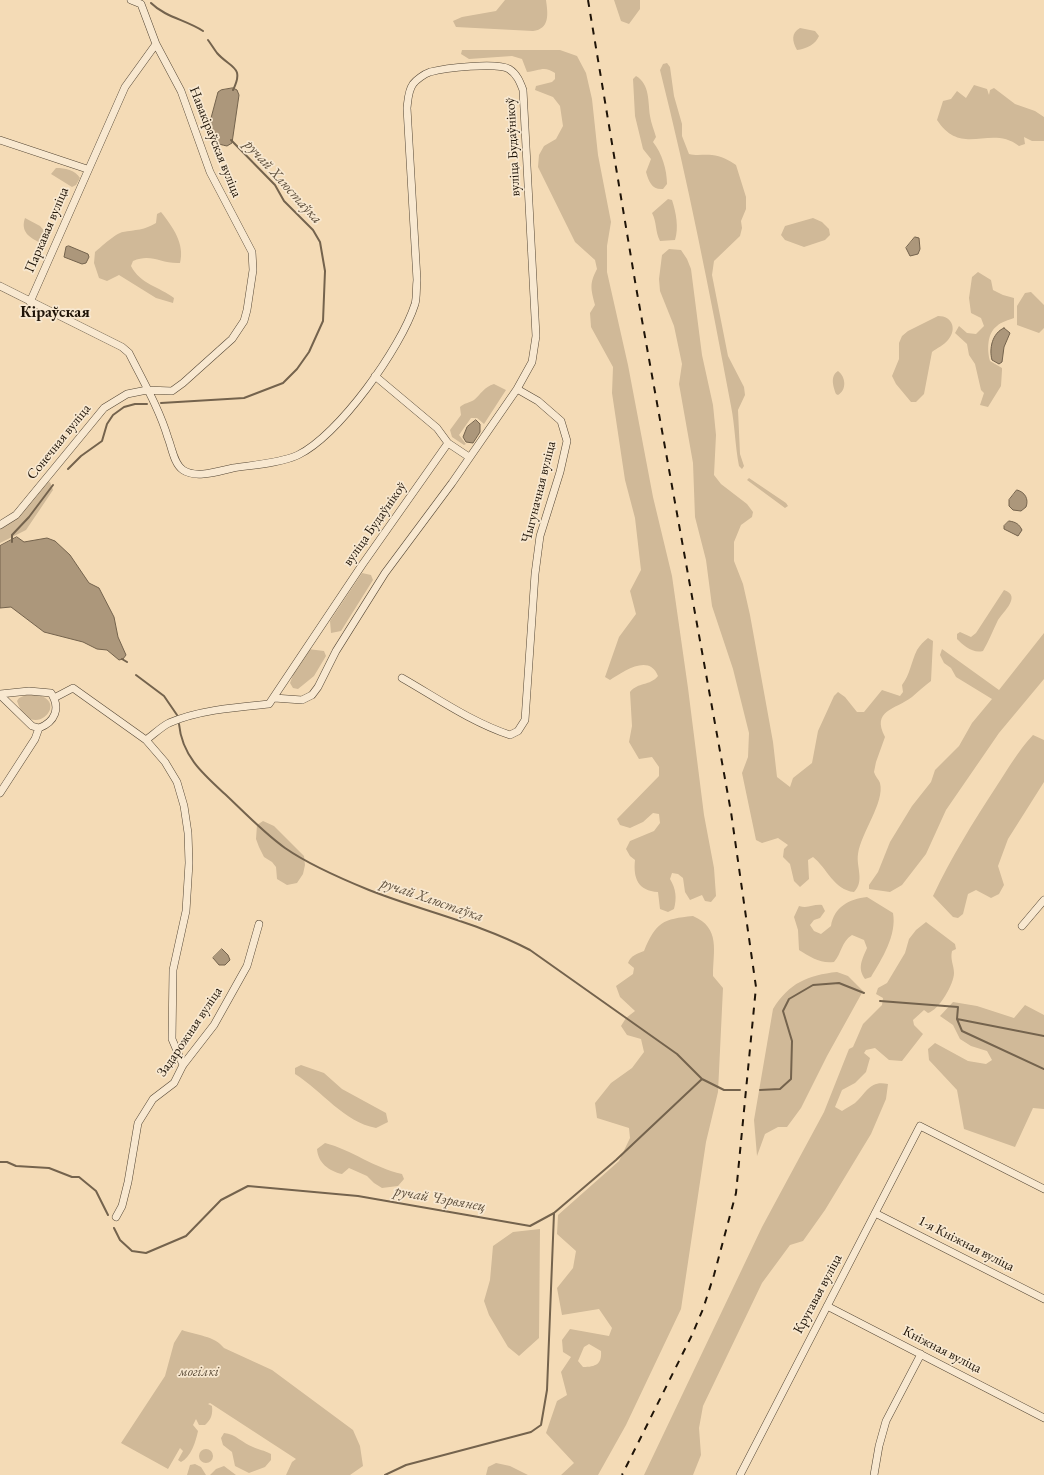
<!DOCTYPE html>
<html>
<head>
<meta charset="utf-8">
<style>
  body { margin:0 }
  canvas { display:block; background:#f4dbb6 }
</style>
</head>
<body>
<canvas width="1044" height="1475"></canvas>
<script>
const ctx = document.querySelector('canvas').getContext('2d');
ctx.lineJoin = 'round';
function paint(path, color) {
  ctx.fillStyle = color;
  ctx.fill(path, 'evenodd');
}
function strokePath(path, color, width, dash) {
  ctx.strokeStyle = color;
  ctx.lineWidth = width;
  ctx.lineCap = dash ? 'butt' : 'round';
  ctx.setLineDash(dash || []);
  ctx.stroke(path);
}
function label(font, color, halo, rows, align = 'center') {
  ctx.font = font + ' "EB Garamond",serif';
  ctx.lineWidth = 3.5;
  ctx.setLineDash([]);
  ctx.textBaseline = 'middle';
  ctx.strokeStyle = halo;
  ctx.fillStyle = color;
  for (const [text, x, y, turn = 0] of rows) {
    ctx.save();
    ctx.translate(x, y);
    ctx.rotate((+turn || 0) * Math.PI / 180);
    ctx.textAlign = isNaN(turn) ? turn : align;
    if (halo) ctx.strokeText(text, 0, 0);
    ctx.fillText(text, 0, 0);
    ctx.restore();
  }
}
paint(new Path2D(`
  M505 0H546C548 14 550 29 533 31L456 27 453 21 462 17 496 11Z
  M614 0H640V9L629 24 621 21Z
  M800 28 815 31 819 36C816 44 806 49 797 50 792 41 791 33 800 28Z
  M462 50H560L577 56 586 73 592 99 598 155 611 222 607 246V272L628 365 653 497 672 576 688 688 704 815 714 868 716 896 711 902 705 901 702 895 690 900 685 892 683 878 678 874 672 873 670 879C676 889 677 898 674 909L668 912 660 909 658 892C638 891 633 878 635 860L630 856 626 849 630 841 654 831 660 823 659 814 653 813 643 822 630 828 620 825 617 819 659 776V767L652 757 639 759 629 742 632 726 630 692C638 682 650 686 658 676 649 653 623 672 610 680L605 677 619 637 636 614 630 591 641 570 635 518 625 480 612 393 613 367 591 327 590 313 595 305C591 289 589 284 597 269L595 260 575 242 538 167 539 155 544 146 556 139 563 126 560 106 553 97 535 90 536 86 552 82 555 79V73C544 65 539 71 527 72L522 59 512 56 469 59 461 54Z
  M667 63 670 67 674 96 682 124V136L689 154C697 156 704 154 712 155 721 156 729 160 736 165L746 197V209L741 221 742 228 740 236 714 261 712 275 728 356 744 387 745 395 738 410 740 454 744 466 742 469 739 466C735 446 735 426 731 406 710 294 688 181 660 70L663 64Z
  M636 76C650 84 648 102 650 116 651 123 654 130 656 137L653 142C662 153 667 170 667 184L663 189C652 190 649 182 646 172L651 159 643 149 635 116 633 79Z
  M974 85 987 89 989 95 990 90 994 88 1015 104 1035 111 1044 117V141H1032L1024 137 1025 144 1019 146C990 124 962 158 937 120L943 101 951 99 957 91 966 98Z
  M56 168C65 168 75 170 80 178L76 185 72 187 51 174Z
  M668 199 672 200C676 212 679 228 675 240L660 241C655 232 657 222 652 213Z
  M161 212C173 227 185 244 180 263 160 264 152 253 133 261L131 266C140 284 160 287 174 298L173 303 156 298 119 275 107 281 99 278 94 263 95 252C101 247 116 233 123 232 135 230 145 230 156 223L157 214Z
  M25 218 40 226 47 234 46 239 41 243C30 238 20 232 25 218Z
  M813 218 822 222 829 229 830 235 825 240 804 247 785 240 781 235 785 226Z
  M669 249 681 250 687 259 691 269 702 355 713 405 716 435 714 475 721 484 747 504 753 512 752 517 741 525 734 542V561L743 584 750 615 773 742 777 777 790 787 793 778 812 763 818 731 834 696 838 692 845 697 857 712H864L882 690 900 696 903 692 902 685C910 675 911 662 917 650 920 645 924 641 928 638L933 641 931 681C924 686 918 692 912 697 895 710 871 710 885 737L876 762 874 772C875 776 879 780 880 783 885 802 861 833 858 854 856 867 865 881 854 892 834 890 827 868 813 857L808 860 809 879 800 887 794 881 790 864 783 857 784 849 788 845 778 838 762 843 756 840 742 773 748 757 749 733 733 669 712 606 706 560 695 517 693 463 679 384 682 364 674 326 660 291 659 279 662 255Z
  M978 272 991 280 993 290 1003 295 1014 298V318C1009 320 1001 322 997 326 987 333 987 350 990 361L1002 368V370L1001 386 988 407 980 405 984 393 981 390 975 364 969 355 967 344 955 333 959 326 967 333 976 334 984 326 981 318 971 313 969 298 972 277Z
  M1031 292 1044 305V328L1039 333 1017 325V306L1025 293Z
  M938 316C953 316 957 330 948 340 944 345 937 348 932 352L924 394 916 402H911L896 384 892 376 899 359V343L902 336 908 331Z
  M838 371C846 377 847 390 838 395L836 394C833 386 830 376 838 371Z
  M494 384 506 390 484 424 477 418H471L459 435 466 444 464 445 452 437 450 430 461 415 460 407C464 403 469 403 474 400 481 394 484 387 494 384Z
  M749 478 786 503 788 506 785 508 747 480Z
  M50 482 53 490 26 530 0 543V526L45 483Z
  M362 573 371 575 373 580 341 631 331 633 330 621Z
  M1004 590C1022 596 1003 612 998 620 993 630 989 641 983 651 973 654 963 645 957 639V634L960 632 971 637 976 633Z
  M1044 633V679L999 733 946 810 926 854 902 885 890 892 869 889V885L878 872 890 842 912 806 931 782 935 770 959 746 972 723 992 699 956 677 951 668 944 663 940 655 942 649 999 690Z
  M308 649 324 651 326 656 314 676 298 689 293 688 290 683 295 670Z
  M26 695C30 695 37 694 41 696 68 705 30 742 17 701L19 698Z
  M1033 735 1044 740V782L1008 839 998 866 1004 885 999 894 991 898 976 890 968 894 963 914 958 918 953 917 933 896C951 858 973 822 996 787 1008 769 1018 751 1033 735Z
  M263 821 274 826 304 856 305 865 303 874 297 883 287 885 277 879 276 867 272 862 264 857 259 847 256 839 257 825Z
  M867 897 893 913C897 935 882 959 871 977L865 979C857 968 862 960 867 948L864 940 852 935C841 942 842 953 834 962 821 964 810 957 799 950L798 930 794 917 799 906C808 909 813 904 822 905L825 911 820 918 814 920 810 925 814 931 821 934 831 926C834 907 849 899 867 897Z
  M693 916C721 928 713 951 713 976L723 988 718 1092 706 1142 681 1309 626 1425 598 1475H561L574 1463 546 1433 557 1401 567 1395 561 1372 571 1357 563 1352 562 1340 570 1329 609 1336 612 1328 599 1309 562 1315 557 1288 573 1268 576 1251 557 1234 558 1215 619 1161 630 1138 629 1128 597 1118 595 1103 611 1083 632 1068 644 1052 641 1039 627 1035 621 1026 626 1018 635 1011 620 997 616 986 633 974 634 968 628 963C631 955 637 954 644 951 656 922 663 919 693 916ZM589 1344 601 1351C602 1364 596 1367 583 1367L578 1361 584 1347Z
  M926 922 955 944 956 949 952 951C950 960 954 965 954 973 954 984 939 1010 928 1013L924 1010 913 1020 914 1025 923 1034 902 1061 889 1060 875 1048 866 1050 864 1053 870 1058 866 1072 855 1083 842 1090 835 1107 842 1111C846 1108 851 1106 855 1103 867 1092 870 1080 888 1084L886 1099 871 1134 825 1210 803 1241 790 1245 762 1283 703 1406 699 1428 701 1455 693 1475H644L762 1227 824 1112 849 1049 853 1047 863 1024 882 1005 883 998 876 994 878 988 887 983 905 953 909 939 916 930Z
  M837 972 848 976 863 991 827 1056 801 1108 787 1127H778L765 1134 757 1156 754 1120 773 1009C789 983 808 975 837 972Z
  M953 1002 977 1006 1014 1018 1025 1005 1044 1015V1109L1033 1108 1015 1147 964 1129 957 1090 929 1060 928 1049 935 1043 968 1061 986 1064 992 1060 987 1051 971 1046 960 1039 953 1025 940 1016Z
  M301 1065 324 1073 342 1089 386 1113 388 1122 376 1128C344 1122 322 1091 295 1074V1068Z
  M325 1143C352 1150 374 1168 402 1174L404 1179 398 1186 382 1188 374 1183 367 1176 349 1168 342 1174C329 1171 318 1163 317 1149Z
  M540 1229 539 1338 519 1356 508 1347 489 1315 484 1301 490 1280 493 1246 513 1232Z
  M182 1330C196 1335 215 1336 224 1348L272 1370 353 1430 360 1446 363 1466 350 1475H286L292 1462 296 1459 210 1403 208 1404 212 1406C213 1414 211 1420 205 1425H199L196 1419 193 1425 198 1431C196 1441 191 1457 181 1462L178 1460 183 1451 180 1448 168 1469 121 1443 165 1376 174 1343Z
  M224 1433C236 1434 242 1443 253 1447 259 1450 264 1450 271 1454V1460L265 1467 249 1473 235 1466 232 1452 223 1445 221 1438Z
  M199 1456a7 7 0 1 1 14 0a7 7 0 1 1-14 0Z
  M496 1463 510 1466 528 1475H486L488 1467Z
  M195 1464 201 1467 206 1475H187L190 1465Z
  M224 1466 236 1475H210L216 1469Z`), '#d0b998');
const water = new Path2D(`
  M233 88 237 90 239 95 232 143 227 146C217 144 212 142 207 133L218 92 221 90Z
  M915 237 919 238 920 249 918 254 910 256 906 248Z
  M69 246 88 254 89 257 86 263 82 264 64 257 66 247Z
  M1004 328 1010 333 1004 347 1002 362 999 364 992 360C989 349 992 333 1004 328Z
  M476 420 480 424V432L473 443 466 442 463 437 467 427Z
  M1017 490C1025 492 1029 499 1026 507L1021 511 1013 510 1009 506V500Z
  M1009 521C1016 522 1019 524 1022 530L1018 536 1004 529V526Z
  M17 537 24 542 47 538 55 541 70 555 89 583 99 588 114 617 118 637 126 655 123 659 119 660 107 650 97 649 83 642 44 632 11 607 0 608V546Z
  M222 949 228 955 230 960 225 965H219L213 958Z`);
paint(water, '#ac977b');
strokePath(water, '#74634d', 1);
strokePath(new Path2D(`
  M151 3C165 17 186 20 203 31
  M208 40C211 44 214 49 217 53 230 68 245 66 233 90
  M161 403 244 398 283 383 297 369 309 352 323 321 325 271 320 242 313 230 284 201 275 185 231 140
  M68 469 81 456 102 441 107 424 113 415 124 407 135 404H147
  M12 542V535L29 517 53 485
  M122 659 127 662
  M136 675 164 696 177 715
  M179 724C182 756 203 774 226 795 245 813 264 833 285 848 308 864 342 879 369 890 422 911 479 923 530 950L677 1054 702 1079
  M880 1001 958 1007 957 1019 962 1031 1044 1069
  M957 1019 1044 1036
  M760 1090 780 1089 791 1079 792 1041 783 1011 789 999 813 985 839 983 864 993
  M0 1162H7L16 1166 49 1168 72 1177H79L96 1191 108 1215
  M114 1228 120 1240 132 1251 146 1253 186 1236 221 1200 248 1186 358 1196 530 1226 554 1213 616 1160 702 1079 724 1090H740
  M385 1475 406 1465 531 1432 541 1425 547 1390 554 1213`), '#74634d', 2);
const street = new Path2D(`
  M0 140 87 169
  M0 286 122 347 129 353C143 381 159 408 168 438 172 448 174 464 183 470 196 479 219 471 233 468 253 465 281 463 298 455 339 435 401 348 415 304 417 297 416 288 417 280L407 108C408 100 408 91 413 84 416 80 424 74 430 72 445 68 497 62 509 69 517 74 520 82 523 90L536 336 532 362 517 389 452 483 385 573 336 651 318 687 312 695 302 700 274 698
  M30 302 125 87 156 44
  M448 443 469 457
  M0 525 16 515 104 408 127 394 147 390 172 391 183 383 232 339 244 321 247 310 253 270 252 252 210 172 181 91 156 44 141 4 131 0
  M402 678C437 698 471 722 510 735L518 731 525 720 535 574 540 536 560 472 567 441 561 421 538 401 517 389
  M0 694 29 691 51 693C61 708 55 722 39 728L32 726 0 695
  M54 698 73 688 146 740 165 762 177 782 184 806 188 833 189 863 186 911 173 970 172 1039 183 1065
  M146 740C153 735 161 727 169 723 198 710 238 707 269 704L362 565 448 443 437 428 375 376
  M0 793 35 739 39 728
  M1022 926 1044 900
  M875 1213 1044 1299
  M116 1217 122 1206 128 1182 138 1123 153 1099 174 1083 183 1065 214 1025 247 966 259 924
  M827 1306 1044 1418
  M740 1475 920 1126 1044 1189
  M874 1475 879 1446 886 1421 921 1354`);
strokePath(street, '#544634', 8);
strokePath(street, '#f8e8d0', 7);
strokePath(new Path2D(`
  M588 0 636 287 731 812 756 987 736 1193 714 1275 703 1309 692 1335 622 1475`), '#1f1408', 2, [7, 7]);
label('14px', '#1f1408', '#f8e8d0', [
  ["Навакіраўская вуліца",215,142,68],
  ["вуліца Будаўнікоў",513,147,-93],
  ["Паркавая вуліца",47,230,-67],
  ["Сонечная вуліца",59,442,-51],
  ["Чыгуначная вуліца",539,492,-76],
  ["вуліца Будаўнікоў",375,524,-55],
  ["Задарожная вуліца",190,1032,-56],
  ["1-я Кніжная вуліца",966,1244,27],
  ["Кругавая вуліца",818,1294,-62],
  ["Кніжная вуліца",942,1350,27]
]);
label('italic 14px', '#5d4e3a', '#f8e8d0', [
  ["могілкі",199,1372]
]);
label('italic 15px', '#5e4f3c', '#f8e8d0', [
  ["ручай Хлюстаўка",283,182,48],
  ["ручай Хлюстаўка",432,900,19],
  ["ручай Чэрвянец",440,1199,10]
]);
label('bold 16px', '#1f1408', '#f8e8d0', [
  ["Кіраўская",55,313]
]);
</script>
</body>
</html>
